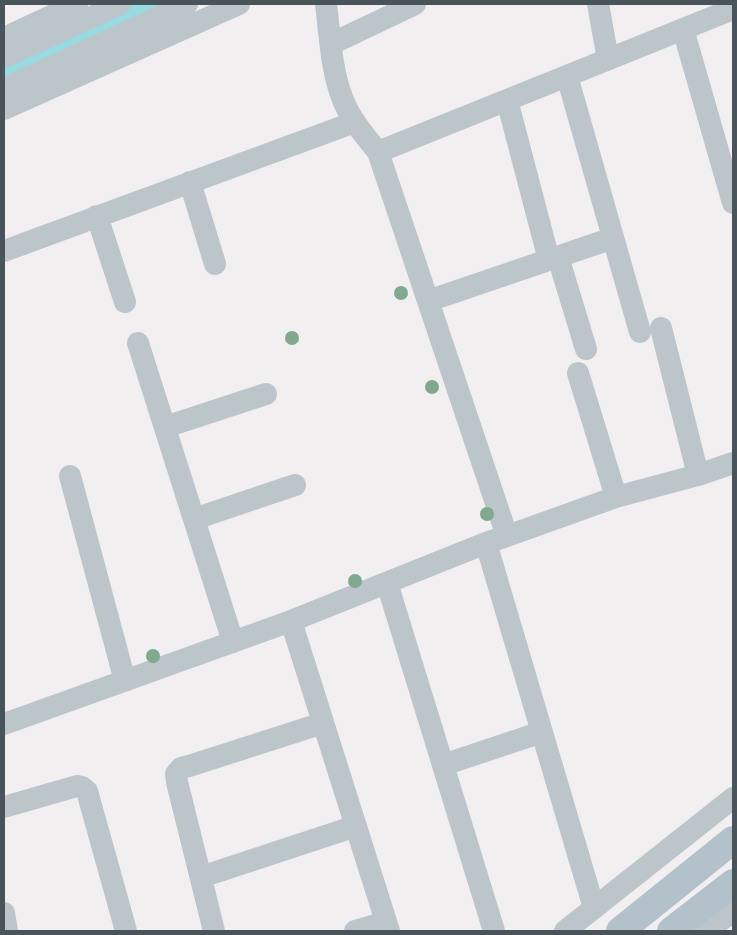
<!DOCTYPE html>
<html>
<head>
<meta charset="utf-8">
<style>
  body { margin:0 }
  #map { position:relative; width:737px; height:935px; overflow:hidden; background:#f1efef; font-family:Karla,sans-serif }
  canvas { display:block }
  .frame { position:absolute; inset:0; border:5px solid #49545a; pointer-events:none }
</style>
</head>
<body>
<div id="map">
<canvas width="737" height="935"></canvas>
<div class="frame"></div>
</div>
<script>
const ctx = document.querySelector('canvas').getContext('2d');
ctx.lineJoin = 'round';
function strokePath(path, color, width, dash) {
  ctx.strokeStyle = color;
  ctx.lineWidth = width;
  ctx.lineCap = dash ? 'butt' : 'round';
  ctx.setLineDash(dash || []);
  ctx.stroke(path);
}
strokePath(new Path2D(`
  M4 74 155 4`), '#95dbe1', 19);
strokePath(new Path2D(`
  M326 4C330 36 331 70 343 100 351 120 365 136 378 152
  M598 4 608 59
  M683 29 733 203
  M4 38 77 4
  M331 44 415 4
  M4 57 120 4
  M567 76 640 332
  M4 89 187 4
  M507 100 549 260
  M4 109 239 4
  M190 182 215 264
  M97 216 125 302
  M4 251 355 122
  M558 257 586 349
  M428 301 613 238
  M661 328 698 475
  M138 343 233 642
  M578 373 616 497
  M165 427 266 394
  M70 476 125 681
  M194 519 295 485
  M507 536 616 497 698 475 733 463
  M486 543 594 908
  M387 583 494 931
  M291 621 389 931
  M4 724 291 621 486 543 507 536 378 152 733 9
  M443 765 542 732
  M4 807 77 786 82 787 87 791 126 931
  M201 877 356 826
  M4 913 7 931
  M214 931 177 782 176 774 181 768 189 766 323 723
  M355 931 386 922
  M565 931 733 798
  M707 931 733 911`), '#bcc5ca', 22);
strokePath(new Path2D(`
  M620 931 733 840
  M671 931 733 883`), '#b2c1ca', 28);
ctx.fillStyle = '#80aa8e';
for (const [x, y] of [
  [401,293],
  [292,338],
  [432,387],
  [487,514],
  [355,581],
  [153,656]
]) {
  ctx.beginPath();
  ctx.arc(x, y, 7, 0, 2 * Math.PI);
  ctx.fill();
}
</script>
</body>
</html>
